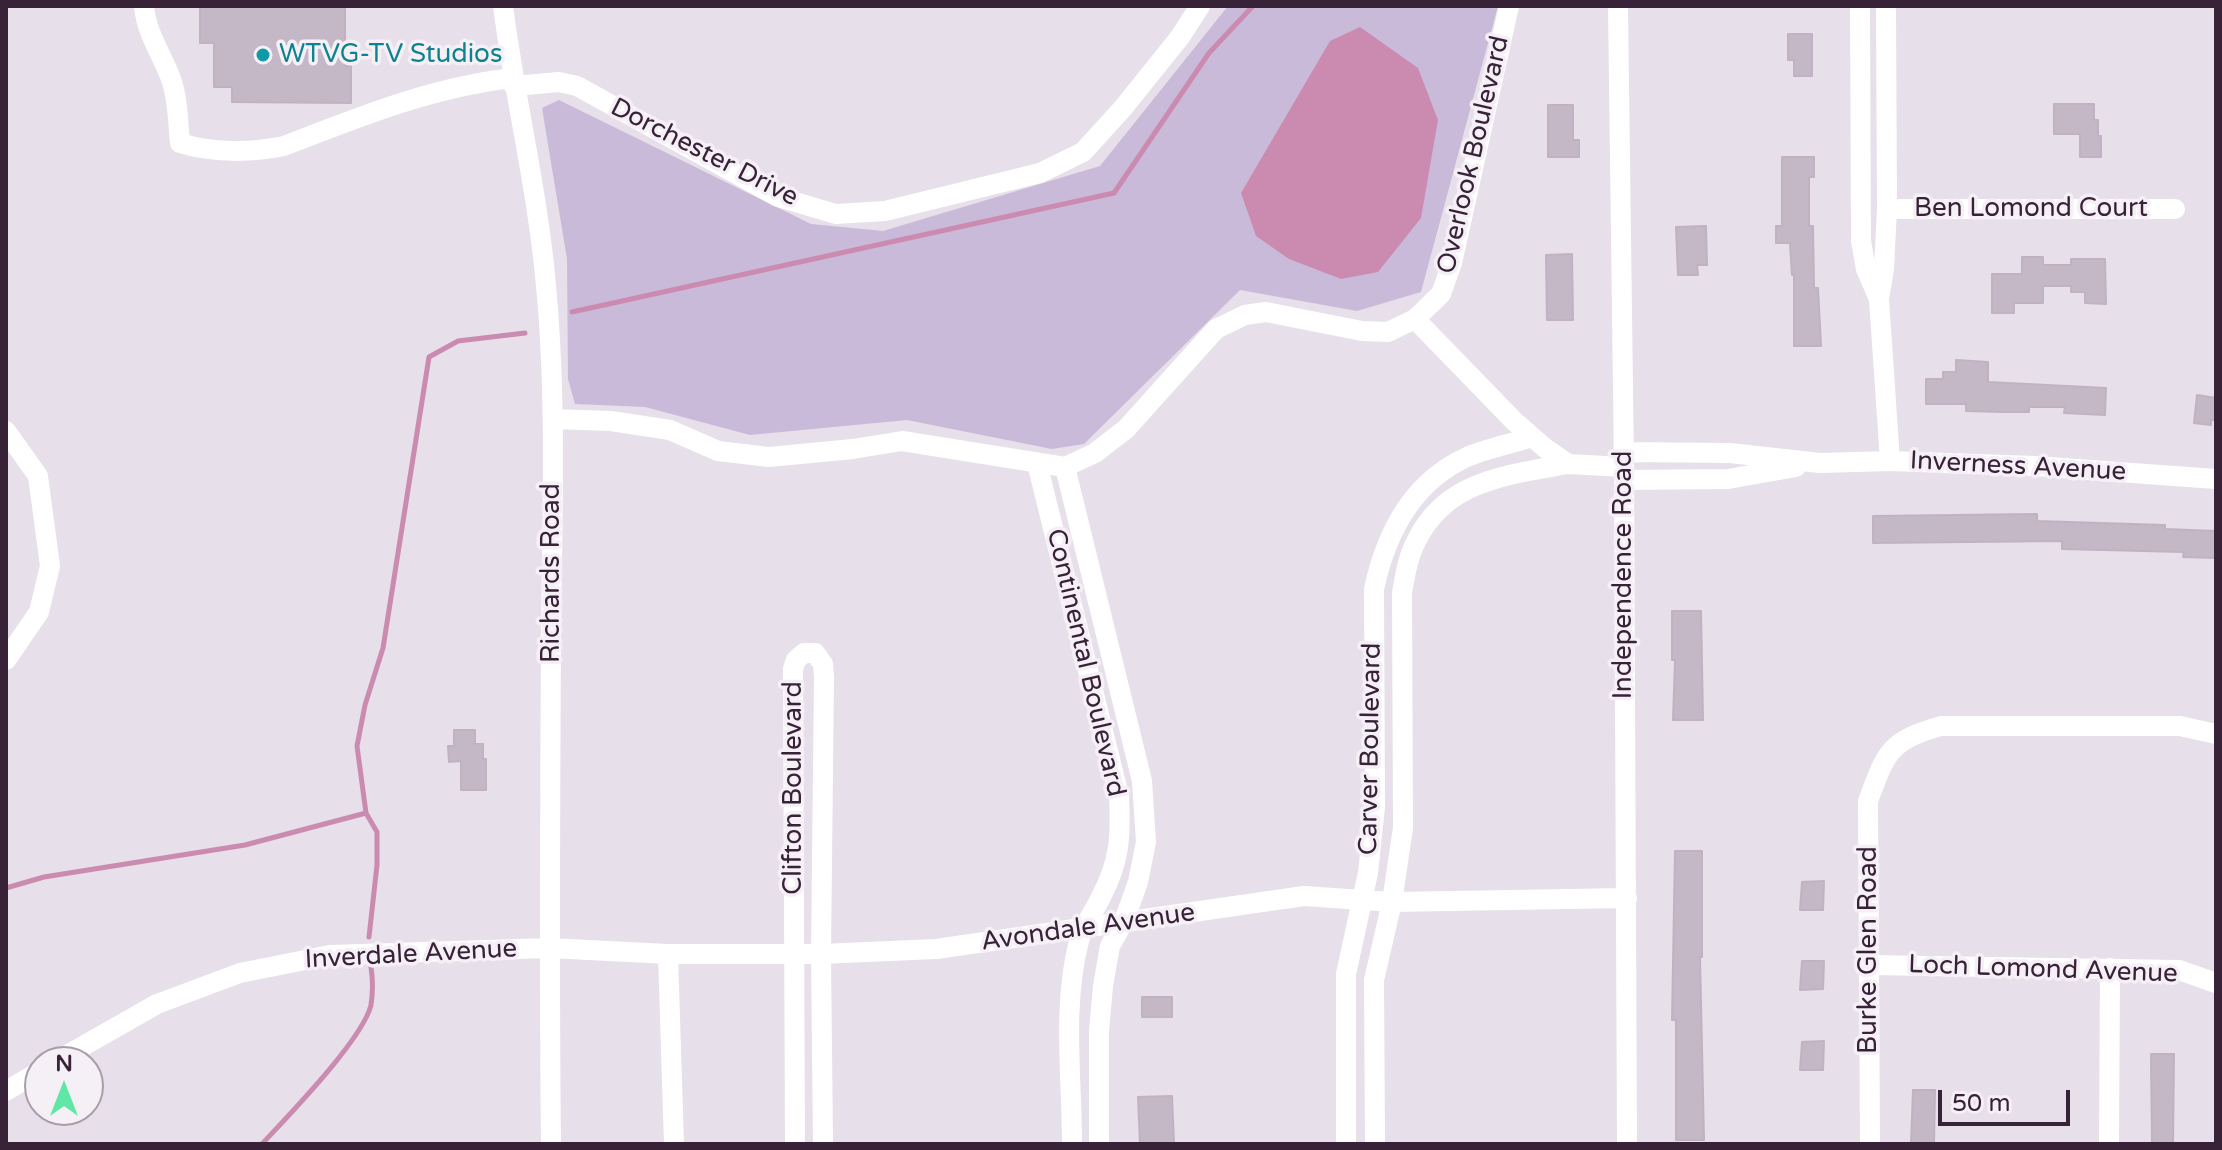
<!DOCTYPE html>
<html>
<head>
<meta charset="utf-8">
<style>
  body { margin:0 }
  #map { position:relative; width:2222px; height:1150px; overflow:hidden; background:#e7dfe9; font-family:"Varela Round",sans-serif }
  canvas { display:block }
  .frame { position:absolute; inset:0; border:8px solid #382238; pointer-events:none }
  .north { position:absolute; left:24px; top:1046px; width:80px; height:80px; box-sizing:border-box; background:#f5eff6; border:2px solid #a99daa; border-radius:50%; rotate:0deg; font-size:22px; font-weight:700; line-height:32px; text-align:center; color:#382238 }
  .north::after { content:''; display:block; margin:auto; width:28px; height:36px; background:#60e7a5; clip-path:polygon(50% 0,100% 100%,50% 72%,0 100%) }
  .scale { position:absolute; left:1938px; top:1090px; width:132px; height:36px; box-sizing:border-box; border:4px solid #382238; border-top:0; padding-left:10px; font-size:24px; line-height:28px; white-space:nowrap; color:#382238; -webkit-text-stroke:6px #f5eff6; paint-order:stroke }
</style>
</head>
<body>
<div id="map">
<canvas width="2222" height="1150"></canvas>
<div class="frame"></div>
<div class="north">N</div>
<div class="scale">50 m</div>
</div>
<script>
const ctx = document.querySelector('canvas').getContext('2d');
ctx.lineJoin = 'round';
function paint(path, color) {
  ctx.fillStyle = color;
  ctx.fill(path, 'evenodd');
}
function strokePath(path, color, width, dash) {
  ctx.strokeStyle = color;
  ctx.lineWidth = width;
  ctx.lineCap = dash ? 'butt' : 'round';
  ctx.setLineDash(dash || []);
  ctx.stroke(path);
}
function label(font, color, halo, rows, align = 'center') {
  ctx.font = font + ' "Varela Round",sans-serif';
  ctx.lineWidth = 7;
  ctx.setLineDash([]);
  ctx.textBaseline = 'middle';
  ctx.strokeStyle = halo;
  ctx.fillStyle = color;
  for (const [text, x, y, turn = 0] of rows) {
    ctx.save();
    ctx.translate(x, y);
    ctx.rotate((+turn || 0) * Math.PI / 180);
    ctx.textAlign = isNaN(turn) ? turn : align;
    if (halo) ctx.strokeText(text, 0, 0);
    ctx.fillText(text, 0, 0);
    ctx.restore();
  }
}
paint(new Path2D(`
  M1228 6H1498L1421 292 1357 311 1240 290 1084 444 1052 449 907 420 750 435 645 407 575 404 568 379 567 259 542 108 559 100 811 224 883 231 1100 166Z`), '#cabad9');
paint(new Path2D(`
  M1360 27 1418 68 1438 120 1421 218 1378 272 1341 279 1289 259 1256 236 1241 193 1330 41Z`), '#cb8bb0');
strokePath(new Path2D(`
  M572 312 1114 193 1209 53 1253 6
  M366 813 377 832V865L369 937
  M6 888 44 877 245 845 366 813 357 746 365 705 383 648 429 357 458 341 525 333
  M262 1144C288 1116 363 1039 371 1005 373 992 373 980 371 967`), '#cb8bb0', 5);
const building = new Path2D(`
  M200 6H345V66H351V103L232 102V87H214V43H200Z
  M1788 34H1812V76H1794V60H1788Z
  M2054 104H2094V120H2098V136H2101V157H2080V134H2054Z
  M1548 105H1573V140H1579V157H1548Z
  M1782 157H1814V177H1809V226H1813L1814 288H1818L1821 346H1794V275H1792L1790 243H1776V226H1782Z
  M1706 226 1707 265H1697L1698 275H1678L1676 227Z
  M1572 254 1573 320H1547L1546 255Z
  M2022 257H2043V265H2071V259H2105L2106 304 2085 303V292H2071V286H2043V303H2014V313H1992V274H2022Z
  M1956 360 1988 362V382L2106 388 2105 415 2064 413 2065 407H2029V412H2003L1966 411V404H1926V379H1943V372H1956Z
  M2197 395 2216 398V420H2211V425L2194 423Z
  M2037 514V521L2165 525V529L2216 531V558L2183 557 2184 552 2062 549V541L1873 543V516Z
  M1672 611H1701L1703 720H1673L1675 660H1672Z
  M454 730H475V744H483V759H486V790H461V761L449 762 448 746H454Z
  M1675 851H1702V957H1700L1704 1140H1676V1020H1672Z
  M1824 881 1823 910H1800L1802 882Z
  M1802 961H1824L1823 989 1800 990Z
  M1142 997H1172V1017H1142Z
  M1824 1041 1823 1070H1800L1802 1042Z
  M2151 1054H2174L2173 1144H2152Z
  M1913 1090H1935L1934 1144H1911Z
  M1172 1096 1174 1144H1140L1138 1097Z`);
paint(building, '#c4b8c7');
strokePath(building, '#c0b2c2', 2);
strokePath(new Path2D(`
  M144 6C146 33 162 54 171 79 178 98 178 123 180 143 212 153 251 153 284 146 359 117 432 87 513 78
  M503 6C515 100 538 192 546 286 557 403 552 520 551 637 550 806 549 975 551 1144
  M1618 6 1624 467 1627 1144
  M1860 6 1861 241 1866 269 1879 299
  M1886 6 1887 209 1884 269 1879 299 1890 461
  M514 86 559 82 577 86 778 197 836 214 885 211 1040 173 1083 152 1123 108 1180 37 1200 6
  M1887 209H2175
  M1415 319 1514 421 1545 448 1568 464 1624 467
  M553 419 611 421 670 430 718 451 769 457 853 449 902 441 1065 467 1095 453 1126 429 1216 329 1245 315 1266 312 1362 331 1388 332 1415 319 1441 294 1452 263 1509 6
  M6 431 38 476 50 566 39 612 6 660
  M1624 452 1730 453 1820 463 1890 461 2035 466 2216 479
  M1037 463 1119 796C1121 836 1120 861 1101 897 1094 912 1083 926 1079 941 1062 1006 1072 1078 1072 1144
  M1065 467 1142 781 1146 842 1138 882 1124 921 1110 946 1103 986 1099 1031V1144
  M1624 480 1728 479 1796 467
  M668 954 674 1144
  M1869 965 2179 970 2216 983
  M55 1062 157 1004 240 973 330 955 549 948 668 954H821L936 949 1304 896 1392 902 1627 898
  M6 1091 40 1071
  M795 1144 793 669 796 660 804 653H815L823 664 824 677 821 954 823 1144
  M1346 1144V974L1368 873 1375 807 1374 589C1386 533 1412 482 1467 457 1487 448 1511 444 1532 437
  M1375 1144 1374 980 1392 902 1403 828 1402 593C1404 581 1406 568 1410 556 1436 482 1500 476 1568 464
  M1870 1144 1868 801C1886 753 1888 741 1941 726H2180L2216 734
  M2109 1144 2110 968`), '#fff', 20);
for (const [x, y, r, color] of [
  [263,55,8,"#0f9aa8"]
]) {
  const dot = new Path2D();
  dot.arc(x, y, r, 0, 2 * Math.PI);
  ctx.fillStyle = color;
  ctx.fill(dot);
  strokePath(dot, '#f5eff6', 3);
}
label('26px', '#0d838f', '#f5eff6', [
  ["WTVG-TV Studios",279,55]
], 'left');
label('26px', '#382238', '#f5eff6', [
  ["Dorchester Drive",704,153,27],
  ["Overlook Boulevard",1474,155,-77],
  ["Ben Lomond Court",2031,209],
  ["Inverness Avenue",2018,467,3],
  ["Richards Road",552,573,-90],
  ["Independence Road",1624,575,-90],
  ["Continental Boulevard",1085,663,77],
  ["Carver Boulevard",1371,749,-89],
  ["Clifton Boulevard",794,788,-90],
  ["Avondale Avenue",1088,928,-8],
  ["Burke Glen Road",1869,950,-90],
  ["Inverdale Avenue",411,955,-3],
  ["Loch Lomond Avenue",2043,970,2]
]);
</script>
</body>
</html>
